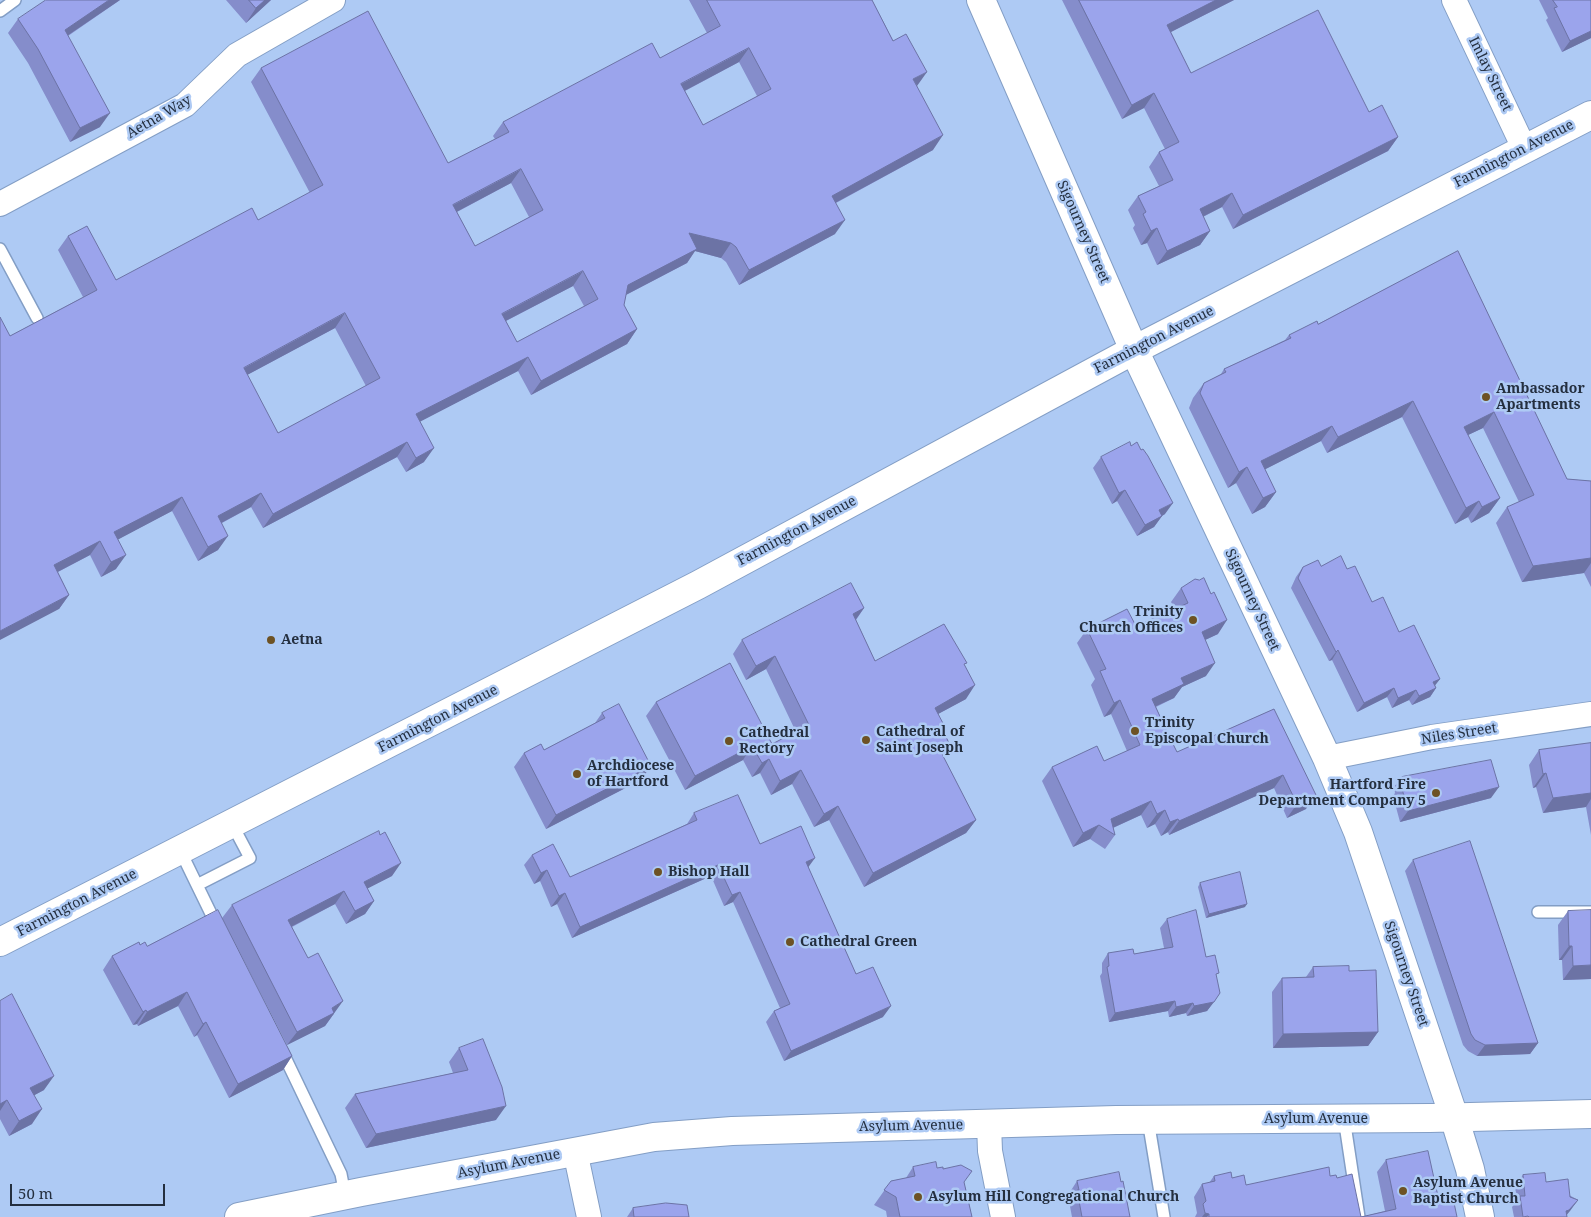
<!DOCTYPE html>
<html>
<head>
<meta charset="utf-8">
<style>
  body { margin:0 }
  #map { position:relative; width:1591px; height:1217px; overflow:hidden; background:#aecaf4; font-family:"Noto Serif",serif }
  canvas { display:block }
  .scale { position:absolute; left:10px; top:1184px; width:155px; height:22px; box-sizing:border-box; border:2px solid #242f3f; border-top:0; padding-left:6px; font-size:15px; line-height:18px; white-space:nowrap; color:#242f3f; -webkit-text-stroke:4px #aecaf4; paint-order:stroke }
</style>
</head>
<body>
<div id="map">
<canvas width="1591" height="1217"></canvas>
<div class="scale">50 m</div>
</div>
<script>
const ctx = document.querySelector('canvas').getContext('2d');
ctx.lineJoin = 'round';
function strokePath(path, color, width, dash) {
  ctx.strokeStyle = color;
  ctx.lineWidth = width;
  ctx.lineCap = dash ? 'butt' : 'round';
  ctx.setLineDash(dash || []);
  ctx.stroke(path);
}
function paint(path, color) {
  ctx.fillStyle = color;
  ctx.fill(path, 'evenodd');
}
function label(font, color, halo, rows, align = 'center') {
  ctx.font = font + ' "Noto Serif",serif';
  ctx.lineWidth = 5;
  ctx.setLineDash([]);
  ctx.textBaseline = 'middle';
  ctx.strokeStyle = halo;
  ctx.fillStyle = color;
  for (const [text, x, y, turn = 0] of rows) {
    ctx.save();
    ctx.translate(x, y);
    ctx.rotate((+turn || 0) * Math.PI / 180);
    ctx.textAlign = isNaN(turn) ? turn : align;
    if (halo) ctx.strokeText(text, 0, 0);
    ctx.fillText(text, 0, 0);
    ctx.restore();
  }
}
const lane = new Path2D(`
  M0 11 15 0
  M0 249 37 318
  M180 850 197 885
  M1538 912H1591
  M217 926 197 885 250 858 232 824
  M282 1051 341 1174 345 1195
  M1344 1118 1359 1217
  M1148 1120 1164 1217`);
const street = new Path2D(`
  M1454 0 1524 148
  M0 204 185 105 237 55 333 0
  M1327 758 1432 737 1591 714
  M989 1124 990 1151 1003 1217
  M575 1151 589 1217`);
const secondary = new Path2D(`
  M981 0 1134 350 1327 758 1358 832 1454 1117 1470 1169 1480 1217
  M239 1217 361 1192 654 1137 732 1131 1116 1120 1430 1118 1591 1114`);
const primary = new Path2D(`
  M0 942 698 585 1134 350 1591 115`);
strokePath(lane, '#839ec5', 14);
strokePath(street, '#839ec5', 26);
strokePath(secondary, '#839ec5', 30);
strokePath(primary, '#839ec5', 30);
strokePath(lane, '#fff', 11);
strokePath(street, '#fff', 24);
strokePath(secondary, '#fff', 28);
strokePath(primary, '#fff', 28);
paint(new Path2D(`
  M120 0 68 36 100 127 70 142 28 63 8 33 18 19Z
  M226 0H271L246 23Z
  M689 0H872L917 86 933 150 836 203 835 234 739 285 726 262 721 258 695 251 687 263 626 295 624 305 637 329 627 344 531 395 518 371 420 421 424 462 406 472 397 457 263 528 251 507 222 523 218 550 198 561 172 511 118 539 116 569 101 577 90 555 58 572 69 595 59 609 10 336 83 297 58 250 68 236 116 280 258 220 310 193 251 82 261 68 448 163 495 139 493 136 503 122 660 58 707 33ZM739 62 757 96 703 125 685 91ZM511 183 529 217 475 246 457 212ZM573 286 584 306 517 342 506 321ZM335 328 366 386 278 433 247 375Z
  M1062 0H1234L1171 32 1191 73 1369 112 1398 137 1388 151 1233 229 1222 207 1203 217 1210 231 1200 245 1157 265 1147 243 1141 245 1133 228 1135 225 1128 210 1138 196 1159 186 1149 167 1159 152 1165 149 1144 108 1122 119Z
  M1539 0H1591V38L1562 52 1546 20 1548 18Z
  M1458 251 1567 479 1591 481V587L1584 573 1522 582 1496 523 1507 507 1519 502 1483 428 1468 435 1500 498 1489 513 1471 523 1468 517 1455 524 1402 417 1327 453 1321 441 1265 469 1276 492 1265 507 1252 514 1236 483 1228 488 1189 408 1193 398 1204 383 1221 374 1224 369 1285 340 1289 335 1318 324Z
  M1101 457 1165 514 1162 516 1154 527 1137 536 1117 501 1112 504 1093 468Z
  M1321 566 1347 569 1372 602 1440 679 1435 685 1436 688 1430 697 1412 705 1409 700 1392 708 1387 697 1357 712 1332 660 1329 661 1291 588 1296 577 1303 567Z
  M1181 588 1218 634 1205 640 1206 676 1182 687 1174 698 1156 707 1168 734 1177 752 1274 709 1306 809 1287 818 1274 788 1169 835 1168 832 1161 836 1155 824 1147 828 1141 815 1113 828 1115 835 1105 849 1090 839 1073 847 1042 781 1052 767 1104 761 1127 751 1111 714 1104 717 1091 685 1095 679 1077 643 1087 629 1136 626 1175 609 1171 602Z
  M864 608 856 620 875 661 965 665 966 699 938 714 944 733 950 745 943 756 976 820 966 833 864 887 829 820 814 827 792 784 771 795 760 773 752 777 743 760 685 790 646 716 656 702 772 744 796 732 766 669 746 680 733 654 742 640Z
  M602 713 641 780 546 829 514 767 524 753 544 750 595 723Z
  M1591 743V835L1586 807 1543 813 1536 787 1533 788 1529 765 1539 750Z
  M1402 777 1491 798 1400 822 1393 796 1395 793 1394 787Z
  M694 813 808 867 856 974 883 1017 784 1061 766 1022 774 1011 780 1008 733 902 724 906 711 876 572 938 557 904 551 907 540 881 534 884 524 865 532 855 570 877 687 824Z
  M1413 860 1538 1043 1530 1054 1477 1056 1468 1051 1463 1045 1405 871Z
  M392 876 367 888 374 901 365 914 346 924 335 904 292 927 334 1014 333 1015 325 1026 287 1045 222 918 232 905Z
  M1200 883 1245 907 1206 918 1198 887Z
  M1568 911 1591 979 1563 980 1562 960H1559L1558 925Z
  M1167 919 1206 957 1216 977 1220 993 1207 1011 1187 1016 1186 1013 1169 1017 1168 1011 1109 1022 1100 976 1102 973V963L1108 953 1134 954 1164 948 1160 928Z
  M140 945 147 946 292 1056 283 1070 229 1098 197 1035 194 1037 178 1006 138 1026 137 1024 133 1025 103 970 112 956Z
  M1313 967 1349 971 1378 1032 1368 1046 1273 1048 1272 992 1282 978 1306 977Z
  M0 1001 44 1090 34 1095 32 1124 9 1136 0 1119Z
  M459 1048 496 1120 366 1148 345 1108 355 1094 453 1073 449 1062Z
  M1386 1160 1439 1201 1457 1217H1195L1197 1213 1194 1197 1202 1184 1209 1183 1214 1176 1232 1178 1246 1185 1330 1176 1337 1178 1361 1217 1385 1211 1377 1172Z
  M913 1167 937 1168 943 1169 964 1182 972 1217H887L886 1211 874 1205 891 1181 906 1178Z
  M1523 1175 1546 1182 1578 1200 1566 1215 1567 1217H1514L1512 1207 1517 1201 1515 1186Z
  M1077 1181 1130 1217H1072L1069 1201 1071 1198 1070 1192Z
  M633 1208 689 1217H627Z`), '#858dcb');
paint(new Path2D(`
  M109 0H120L55 44 65 30Z
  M265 0H271L246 23 256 8Z
  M1216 0H1234L1157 39 1167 25Z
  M1591 31V38L1562 52 1570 41Z
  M749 48 739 62 671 98 681 84Z
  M927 72 917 86 913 79Z
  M1154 93 1144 108 1122 119 1132 105Z
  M110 113 100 127 70 142 80 128Z
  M943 135 933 150 822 210 832 196Z
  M1398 137 1388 151 1233 229 1243 215Z
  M521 169 511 183 443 219 453 205Z
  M1232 193 1222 207 1190 223 1200 209Z
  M845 220 835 234 739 285 749 270Z
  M1157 228 1147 243 1141 245 1151 231Z
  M1210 231 1200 245 1157 265 1167 251Z
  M689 233 731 243 721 258 695 251 687 263 618 299 628 285Z
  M583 271 573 286 492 328 502 314Z
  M345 313 335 328 234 382 244 368Z
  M637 329 627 344 531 395 541 381Z
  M528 357 518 371 406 429 416 414Z
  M1413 401 1402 417 1327 453 1338 437Z
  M1494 412 1483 428 1453 442 1464 427Z
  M1332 426 1321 441 1252 476 1261 461Z
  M407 442 397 457 263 528 273 514Z
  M434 448 424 462 406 472 416 458Z
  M1247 467 1236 483 1228 488 1239 472Z
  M1125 490 1117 501 1112 504 1119 493Z
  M1276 492 1265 507 1252 514 1263 498Z
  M261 493 251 507 208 530 218 516Z
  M182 497 172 511 104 547 114 532Z
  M1500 498 1489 513 1471 523 1482 507Z
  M1479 501 1468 517 1455 524 1466 508Z
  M1173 503 1165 514 1155 520 1162 516 1154 527 1137 536 1145 525 1159 510Z
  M228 536 218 550 198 561 208 547Z
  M100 541 90 555 44 579 54 565Z
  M126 555 116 569 101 577 111 562Z
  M1591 558V563L1584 573 1522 582 1533 566Z
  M69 595 59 609 0 640V631Z
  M864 608 854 622 853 614Z
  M1227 620 1218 634 1192 646 1202 632Z
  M1338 650 1332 660 1329 661 1336 652Z
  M775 656 766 669 746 680 756 666Z
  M1215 663 1206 676 1182 687 1174 698 1143 712 1152 699 1181 678Z
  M1440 679 1433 688V682Z
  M975 685 966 699 925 721 935 708Z
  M1394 688 1387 697 1357 712 1364 703Z
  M1436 688 1430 697 1412 705 1419 696Z
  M1416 690 1409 700 1392 708 1398 698Z
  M1120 700 1111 714 1104 717 1114 703Z
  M950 745 940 759 941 752Z
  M752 746 743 760 685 790 695 776Z
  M769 759 760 773 752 777 762 763Z
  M651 766 641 780 546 829 556 815Z
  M801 770 792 784 771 795 780 781Z
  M1546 773 1536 787 1533 788 1543 774Z
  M1283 775 1274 788 1169 835 1179 821Z
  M1499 787 1491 798 1400 822 1408 811Z
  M1591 793V799L1586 807 1543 813 1553 798Z
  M1316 795 1306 809 1287 818 1297 804Z
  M1151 801 1141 815 1108 830 1111 819Z
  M838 806 829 820 814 827 824 814Z
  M1165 810 1155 824 1147 828 1157 814Z
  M1178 819 1168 832 1161 836 1170 822Z
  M976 820 966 833 864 887 873 873Z
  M1099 825 1090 839 1073 847 1083 833Z
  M815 858 807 869 806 862Z
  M401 863 392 876 355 895 364 882Z
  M718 865 711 876 572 938 580 927Z
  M547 870 540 881 534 884 541 873Z
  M344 891 335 904 279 933 288 920Z
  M740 892 733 902 724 906 732 895Z
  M565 893 557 904 551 907 559 896Z
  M374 901 365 914 346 924 355 911Z
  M1247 904 1245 907 1206 918 1209 914Z
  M1569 946H1572L1562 960H1559Z
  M1591 965V979L1563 980 1573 966Z
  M187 992 178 1006 138 1026 147 1012Z
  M343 1001 325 1026 287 1045 297 1032 332 1008Z
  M1175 1001 1168 1011 1109 1022 1115 1013Z
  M1214 1002 1207 1011 1187 1016 1194 1006Z
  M1193 1003 1186 1013 1169 1017 1176 1007Z
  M891 1006 883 1017 784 1061 791 1051Z
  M146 1010 137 1024 133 1025 143 1012Z
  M206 1022 197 1035 194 1037 203 1024Z
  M1378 1032 1368 1046 1273 1048 1283 1034Z
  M1538 1043 1530 1054 1477 1056 1485 1045Z
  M292 1056 283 1070 229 1098 238 1084Z
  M54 1076 44 1090 20 1103 30 1088Z
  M7 1100 0 1111V1104Z
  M506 1106 496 1120 366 1148 376 1134Z
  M42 1109 32 1124 9 1136 19 1121Z
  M1578 1200 1570 1211 1565 1217 1566 1211Z
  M1205 1213 1209 1214 1207 1217H1202Z`), '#6c73a5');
const building = new Path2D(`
  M46 0H109L65 30 110 113 80 128 38 49 18 19Z
  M249 0H265L256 8Z
  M707 0H872L893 41 906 34 927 72 913 79 943 135 832 196 845 220 749 270 736 247 731 243 689 233 697 249 628 285 624 305 637 329 541 381 528 357 416 414 434 448 416 458 407 442 273 514 261 493 218 516 228 536 208 547 182 497 114 532 126 555 111 562 100 541 54 565 69 595 0 631V317L10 336 97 290 68 236 87 226 116 280 252 208 258 220 323 185 261 68 368 11 448 163 509 132 503 122 652 43 660 58 720 26ZM749 48 771 89 703 125 681 84ZM521 169 543 210 475 246 453 205ZM583 271 598 299 517 342 502 314ZM345 313 380 378 278 433 244 368Z
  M1079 0H1216L1167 25 1191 73 1318 10 1369 112 1382 105 1398 137 1243 215 1232 193 1200 209 1210 231 1167 251 1157 228 1151 231 1143 214 1146 212 1138 196 1173 180 1159 152 1179 142 1154 93 1132 105Z
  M1553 0H1591V31L1570 41 1554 8 1557 7Z
  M1458 251 1567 479 1591 481V558L1533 566 1507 507 1534 495 1494 412 1464 427 1500 498 1482 507 1479 501 1466 508 1413 401 1338 437 1332 426 1261 461 1276 492 1263 498 1247 467 1239 472 1200 393 1204 383 1226 372 1224 369 1291 338 1289 335 1317 321 1318 324Z
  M1130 442 1131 446 1137 442 1141 450 1143 449 1148 456 1173 503 1159 510 1162 516 1145 525 1125 490 1119 493 1101 457Z
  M1341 556 1347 569 1355 566 1372 602 1383 597 1399 632 1414 625 1440 679 1433 682 1436 688 1419 696 1416 690 1398 698 1394 688 1364 703 1338 650 1336 652 1298 578 1303 567 1318 560 1321 566Z
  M1204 578 1211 594 1214 592 1227 620 1202 632 1215 663 1181 678 1184 684 1152 699 1168 734 1177 752 1274 709 1316 795 1297 804 1283 775 1179 821 1178 819 1170 822 1165 810 1157 814 1151 801 1111 819 1115 835 1099 825 1083 833 1052 767 1097 746 1104 761 1140 745 1120 700 1114 703 1100 671 1106 669 1087 629 1127 609 1136 626 1188 603 1181 588 1195 579 1199 580Z
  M851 583 864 608 853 614 875 661 944 624 967 663 964 664 975 685 935 708 946 729 943 731 950 745 941 752 976 820 873 873 838 806 824 814 801 770 780 781 769 759 762 763 752 746 695 776 656 702 730 663 772 744 809 725 775 656 756 666 742 640Z
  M619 704 651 766 556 815 524 753 541 744 544 750 605 718 602 713Z
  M1591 743V793L1553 798 1546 773 1543 774 1539 750Z
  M1491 760 1499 787 1408 811 1401 785 1403 784 1402 777Z
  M738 795 760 844 801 826 815 858 806 862 856 974 873 967 891 1006 791 1051 774 1011 790 1004 740 892 732 895 718 865 580 927 565 893 559 896 547 870 541 873 532 855 553 844 570 877 697 820 694 813Z
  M379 831 380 835 385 832 401 863 364 882 374 901 355 911 344 891 288 920 308 958 318 953 343 1001 332 1008 334 1013 297 1032 232 905Z
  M1470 841 1538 1043 1485 1045 1475 1040 1471 1034 1413 860Z
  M1240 872 1247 904 1209 914 1200 883Z
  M218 910 292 1056 238 1084 206 1022 203 1024 187 992 147 1012 146 1010 143 1012 112 956 139 942 140 945 145 942 147 946Z
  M1196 910 1206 957 1215 955 1219 973 1216 974 1220 993 1214 1002 1194 1006 1193 1003 1176 1007 1175 1001 1115 1013 1107 967 1109 966 1108 953 1133 949 1134 954 1173 947 1167 919Z
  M1591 910V965L1573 966 1572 946H1569L1568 911Z
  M1349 966V971L1376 970 1378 1032 1283 1034 1282 978 1314 977 1313 967Z
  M12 994 54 1076 30 1088 42 1109 19 1121 7 1100 0 1104V1001Z
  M483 1039 502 1087 506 1106 376 1134 355 1094 468 1070 459 1048Z
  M1428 1151 1439 1201 1453 1198 1457 1217H1209V1214L1205 1213 1203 1204 1206 1201 1202 1184 1215 1181 1214 1176 1231 1172 1232 1178 1244 1175 1246 1185 1329 1167 1330 1176 1336 1175 1337 1178 1352 1174 1361 1217 1396 1209 1386 1160Z
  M936 1162 937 1168 943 1167V1169L961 1165 972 1171 964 1182 972 1217H900L896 1197 884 1190 891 1181 915 1176 913 1167Z
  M1119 1172 1121 1182 1123 1181 1130 1217H1082L1077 1190H1079L1077 1181Z
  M1545 1173 1546 1182 1568 1179 1570 1197 1578 1200 1569 1210 1566 1211 1567 1217H1529L1528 1216 1523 1217 1520 1196H1525L1523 1175Z
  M666 1203 687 1205 689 1217H634L633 1208Z`);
paint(building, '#9ba4ec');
strokePath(building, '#6c73a5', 1);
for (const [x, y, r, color] of [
  [1486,397,5,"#6d5224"],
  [1193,620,5,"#6d5224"],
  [271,640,5,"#6d5224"],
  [1135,731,5,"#6d5224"],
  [866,740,5,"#6d5224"],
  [729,741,5,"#6d5224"],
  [577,774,5,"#6d5224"],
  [1436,793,5,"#6d5224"],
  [658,872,5,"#6d5224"],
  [790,942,5,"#6d5224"],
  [1403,1191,5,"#6d5224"],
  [918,1197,5,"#6d5224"]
]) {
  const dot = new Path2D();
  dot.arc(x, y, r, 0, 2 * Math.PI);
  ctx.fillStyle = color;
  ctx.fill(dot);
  strokePath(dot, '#aecaf4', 2);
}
label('14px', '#242f3f', '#aecaf4', [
  ["Imlay Street",1490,74,64],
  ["Aetna Way",159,117,-30],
  ["Farmington Avenue",1514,154,-27],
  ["Sigourney Street",1083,232,66],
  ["Farmington Avenue",1154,340,-27],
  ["Farmington Avenue",797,531,-28],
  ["Sigourney Street",1252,600,65],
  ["Farmington Avenue",438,719,-27],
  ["Niles Street",1459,734,-9],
  ["Farmington Avenue",77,903,-27],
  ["Sigourney Street",1406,974,71],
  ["Asylum Avenue",1316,1119],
  ["Asylum Avenue",911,1126,-1],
  ["Asylum Avenue",509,1164,-11]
]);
label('bold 14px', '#242f3f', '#aecaf4', [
  ["Ambassador",1496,389],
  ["Apartments",1496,405],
  ["Trinity",1183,612,"right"],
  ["Church Offices",1183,628,"right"],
  ["Aetna",281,640],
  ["Trinity",1145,723],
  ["Episcopal Church",1145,739],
  ["Cathedral of",876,732],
  ["Saint Joseph",876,748],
  ["Cathedral",739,733],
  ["Rectory",739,749],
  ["Archdiocese",587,766],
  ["of Hartford",587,782],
  ["Hartford Fire",1426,785,"right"],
  ["Department Company 5",1426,801,"right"],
  ["Bishop Hall",668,872],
  ["Cathedral Green",800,942],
  ["Asylum Avenue",1413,1183],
  ["Baptist Church",1413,1199],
  ["Asylum Hill Congregational Church",928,1197]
], 'left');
</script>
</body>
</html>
